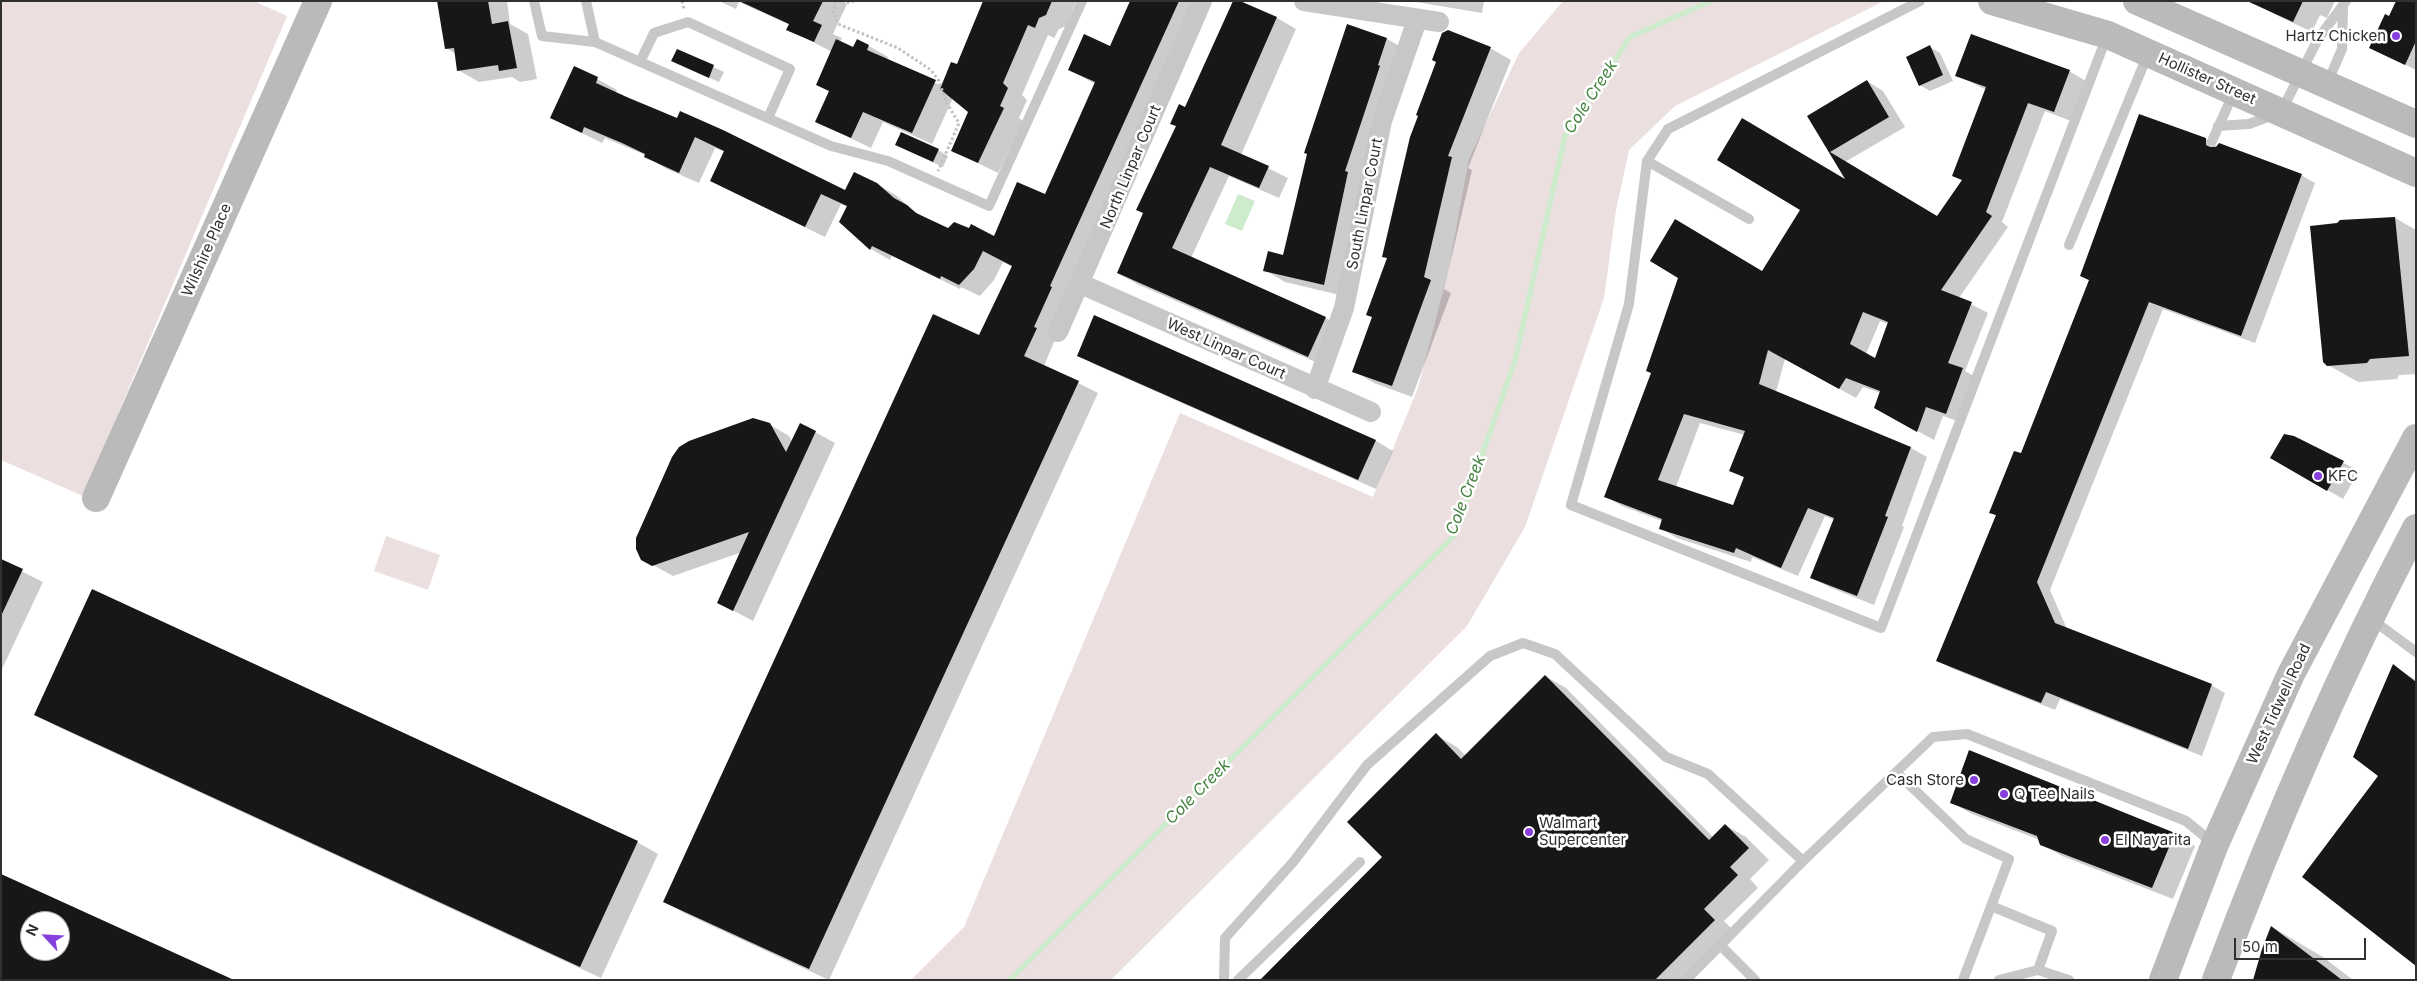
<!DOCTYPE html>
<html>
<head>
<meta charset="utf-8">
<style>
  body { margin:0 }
  #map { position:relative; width:2417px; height:981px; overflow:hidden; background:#fff; font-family:Inter,sans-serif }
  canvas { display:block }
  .frame { position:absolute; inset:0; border:2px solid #303030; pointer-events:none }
  .north { position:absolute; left:20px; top:911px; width:50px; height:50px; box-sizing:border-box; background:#fff; border:1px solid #acacac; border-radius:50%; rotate:295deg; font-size:14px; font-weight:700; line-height:20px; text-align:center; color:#303030 }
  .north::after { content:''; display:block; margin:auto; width:18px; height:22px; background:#863edc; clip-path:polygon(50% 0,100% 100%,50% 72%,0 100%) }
  .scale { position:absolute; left:2234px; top:938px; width:132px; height:22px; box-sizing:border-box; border:2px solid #303030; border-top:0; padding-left:6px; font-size:15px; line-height:18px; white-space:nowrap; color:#303030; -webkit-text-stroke:4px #fff; paint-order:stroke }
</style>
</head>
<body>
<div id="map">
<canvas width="2417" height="981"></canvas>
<div class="frame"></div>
<div class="north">N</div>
<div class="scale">50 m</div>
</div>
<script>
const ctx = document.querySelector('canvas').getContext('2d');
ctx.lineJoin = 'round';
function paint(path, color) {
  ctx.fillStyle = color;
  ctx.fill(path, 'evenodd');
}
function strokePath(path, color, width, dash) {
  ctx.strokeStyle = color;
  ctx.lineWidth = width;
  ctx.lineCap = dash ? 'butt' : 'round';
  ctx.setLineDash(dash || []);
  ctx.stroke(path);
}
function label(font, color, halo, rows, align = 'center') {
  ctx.font = font + ' Inter,sans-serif';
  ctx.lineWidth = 5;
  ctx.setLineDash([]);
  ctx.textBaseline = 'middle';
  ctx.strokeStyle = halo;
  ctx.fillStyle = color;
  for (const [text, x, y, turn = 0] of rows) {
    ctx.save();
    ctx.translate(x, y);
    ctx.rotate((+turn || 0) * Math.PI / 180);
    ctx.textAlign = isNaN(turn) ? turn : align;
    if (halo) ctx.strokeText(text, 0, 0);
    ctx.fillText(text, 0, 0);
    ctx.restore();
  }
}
paint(new Path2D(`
  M1 1H254L287 16 83 496 1 460Z
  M1563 1H1884L1675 106 1629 150 1616 210 1604 298 1525 527 1467 626 1111 980H911L964 927 1180 413 1373 497 1418 388 1448 272 1469 159 1519 53Z
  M386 536 440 555 428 590 374 571Z`), '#ecdfe0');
paint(new Path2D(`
  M1238 194 1255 201 1242 231 1225 224Z`), '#cfebcd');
paint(new Path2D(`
  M439 1H507L510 24 528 34 537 79 520 82 512 77 479 82 458 70 456 54 446 48Z
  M719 1H843L847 4 833 34 842 38 840 42 854 49 869 46 888 57 887 60 942 86 958 66 985 1H1076L1066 26 1059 29 1054 38 1048 35 1022 95 1027 100 1019 118 1023 121 998 173 953 151 969 112 953 98 932 144 883 122 871 148 817 122 830 92 818 85 832 52 788 29 790 25 739 2 736 9Z
  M1131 1H1196L1044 366 1098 393 829 980 684 913 665 902 980 337 1013 267 1003 262 994 280 980 296 961 287 960 289 892 256 890 260 871 249 841 221 848 207 841 204 825 237 731 191 711 180 725 152 715 148 699 183 665 168 643 154 605 138 602 143 551 118 597 79 617 90 616 93 846 192 877 184 897 196 910 208 931 222 948 230 995 238 1046 195 1095 84 1070 70 1111 47Z
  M1237 1 1277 18 1296 29 1241 155 1288 178 1279 198 1229 176 1191 258 1326 318 1345 329 1327 367 1137 284 1118 273 1145 213 1186 109Z
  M1410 1H1484L1482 13Z
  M2257 1H2335L2327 18 2320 15 2312 32 2274 14 2256 4Z
  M2416 3V70L2383 54 2390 18Z
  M1348 26 1387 39 1407 50 1344 296 1285 282 1265 270 1284 257Z
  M1930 47 1940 53 1953 81 1930 91 1920 85Z
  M1490 48 1511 60 1468 168 1472 170 1444 289 1451 293 1412 397 1374 383 1354 371 1373 318 1368 315 1388 259 1438 62Z
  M678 50 724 72 719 82 683 66Z
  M2069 71 2086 81 2071 121 2045 111 2002 222 2008 227 1959 298 1988 313 1965 371 1979 379 1963 423 1943 416 1934 440 1892 417 1881 393 1863 387 1856 398 1785 359 1776 392 1911 448 1927 457 1902 526 1904 527 1874 605 1829 587 1812 578 1834 520 1825 516 1798 576 1752 557 1751 562 1677 538 1660 528 1662 521 1622 506 1605 496 1762 273 1848 182 1808 116 1867 81 1883 91 1905 127 1845 162 1938 217 1963 181 1953 175 1986 90 1957 75ZM1880 321 1888 324 1876 359 1866 354ZM1700 423 1745 435 1731 470 1744 478 1734 506 1676 487Z
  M2205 139 2217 146 2301 175 2315 183 2255 343 2163 309 2050 590 2067 629 2211 685 2225 693 2202 756 2060 699 2055 710 1951 668 1938 660 1997 516 1990 512 2022 454 2090 281 2081 276Z
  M907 150H938L948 156 943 167Z
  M2395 218 2416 230V374L2399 375 2397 379 2358 382 2328 365Z
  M1095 317 1376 441 1393 451 1376 489 1096 365 1078 355Z
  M769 424 789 436 792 441 815 432 835 443 753 621 719 603 742 552 673 576 642 559Z
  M2294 437 2359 471 2343 499 2272 458Z
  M1 561 43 582 1 671Z
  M93 590 637 842 658 854 601 978 56 726 36 714Z
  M2393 666 2416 680V964L2380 776Z
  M1545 676 1566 688 1714 838 1725 825 1746 837 1769 860 1750 879 1758 888 1724 921 1735 932 1687 980H1261L1384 857 1436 735 1457 747 1466 756Z
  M1970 752 2175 834 2195 846 2173 899 2062 856 2041 844 2040 840 1972 814 1951 802Z
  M2272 927 2323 957 2353 980H2256Z`), '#0003');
strokePath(new Path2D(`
  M1010 980 1453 537 1515 361 1565 136 1630 37 1711 1`), '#cfebcd', 5.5);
paint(new Path2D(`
  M437 1H488L492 24 508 21 517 68 499 71 498 65 457 71 454 48 445 49Z
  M739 1H823L813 21 822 25 814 42 786 30 789 24Z
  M983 1H1052L1046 15 1039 18 1035 28 1028 25 1003 83 1008 88 1000 106 1004 108 978 163 951 151 968 112 940 89 951 62 957 64Z
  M1130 1H1179L1050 286 1052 287 1034 327 1037 328 1024 356 1079 381 809 969 663 902 933 314 979 335 1012 266 983 251 974 269 959 285 941 276 940 279 872 246 870 250 839 222 847 206 821 194 805 227 710 181 724 151 695 137 679 173 644 157 645 154 622 143 584 127 582 133 550 118 574 66 598 77 596 83 629 98 677 118 680 111 723 130 845 190 854 172 877 183 894 198 907 205 916 213 948 228 954 222 969 228 971 224 994 236 1017 182 1045 194 1067 145 1095 82 1068 70 1084 34 1110 46Z
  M1233 1H1240L1277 17 1221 145 1269 166 1259 188 1210 167 1172 248 1326 317 1308 357 1117 273 1143 213 1136 210 1176 126 1170 124 1179 104 1185 107Z
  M2247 1H2303L2293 22Z
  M2396 1H2416V41L2405 65 2369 48 2385 14 2389 16Z
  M1347 24 1387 38 1378 65 1380 66 1345 171 1348 172 1324 285 1263 271 1268 251 1283 255 1307 154 1304 153Z
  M1448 30 1491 47 1448 156 1452 157 1424 277 1431 280 1392 386 1352 372 1372 317 1366 315 1387 258 1382 257 1410 137 1418 116 1416 115 1436 62 1432 60 1442 33Z
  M1971 34 2070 70 2054 112 2028 103 1986 212 1992 216 1941 290 1972 302 1948 363 1963 368 1946 414 1926 407 1917 432 1874 408 1880 391 1846 378 1839 389 1768 350 1759 384 1911 447 1885 516 1888 517 1857 596 1810 578 1834 518 1808 508 1781 568 1736 548 1734 553 1659 529 1662 519 1604 497 1651 373 1646 371 1678 278 1650 261 1675 219 1762 271 1800 210 1717 160 1742 118 1845 179 1807 116 1867 80 1889 117 1830 152 1937 216 1962 180 1952 176 1986 87 1955 76ZM1863 312 1888 322 1875 358 1850 344ZM1684 414 1745 431 1729 471 1744 477 1733 505 1658 480Z
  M836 39 853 47 857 39 869 45 867 50 936 80 912 133 863 112 851 138 815 122 829 91 816 85Z
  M1930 45 1943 75 1919 86 1906 57Z
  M677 49 714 65 709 78 671 61Z
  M2139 114 2206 138V145L2210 147H2216L2219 143 2302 174 2241 336 2149 302 2037 582 2055 623 2212 684 2188 749 2046 692 2041 703 1936 661 1996 515 1989 513 2014 451 2021 453 2089 280 2080 276Z
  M901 132 939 149 933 162 895 145Z
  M2395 217 2409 356 2370 359 2367 363 2327 366 2323 362 2310 226 2337 223 2340 220Z
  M1094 315 1376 440 1358 480 1077 356Z
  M753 418 770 423 786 452 800 423 816 431 733 611 717 603 749 532 652 566 641 560 636 549V538L672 457 679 447 689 441Z
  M2284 434 2294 436 2344 461 2327 491 2270 458Z
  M1 559 23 569 1 616Z
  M92 589 638 841 580 967 34 715Z
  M2393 664 2416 682V966L2302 877 2378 776 2353 757Z
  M1545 675 1709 840 1725 824 1749 848 1730 867 1738 875 1704 909 1715 920 1655 980H1260L1382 857 1347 822 1436 733 1461 759Z
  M1969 750 2175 833 2152 888 2040 845 2037 836 1950 803Z
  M1 874 234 980H1ZM30 921H60V951H30Z
  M2271 926 2342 980H2253L2262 949Z`), '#171717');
strokePath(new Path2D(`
  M682 1 684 9
  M836 1 833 13 838 24 898 48 931 70 939 81 946 102 959 123 938 171
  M842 1 850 3 854 1`), '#c0c0c0', 3, [2.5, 2.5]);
strokePath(new Path2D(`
  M534 1 542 36 595 42
  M586 1 595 42 831 146 888 161 989 206 1082 1
  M1920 1 1668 129 1647 161 1629 304 1571 505 1881 628 2107 36
  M640 62 654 33 688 22 790 69 768 118
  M2327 84 2342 49 2343 7
  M2218 126 2249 124 2281 112 2318 39 2346 1
  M2212 141 2234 92
  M1647 161 1749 219
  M2069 245 2148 54
  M2370 618 2416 652
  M1896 772 1966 839 2009 859 1963 980
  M1991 906 2052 931 2038 970
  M1720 945 1755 980
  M1224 980 1225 938 1294 861 1367 765 1490 656 1523 643 1555 654 1666 757 1708 774 1803 861
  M1238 980 1360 862
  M1686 980 1803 861 1933 737 1967 734 2186 821 2213 843
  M1999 980 2038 970 2069 980`), '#c7c7c7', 10);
strokePath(new Path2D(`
  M1304 1 1439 22
  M1081 284 1371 412
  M1058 332 1202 1
  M1315 389 1344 308 1382 121 1417 20`), '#c7c7c7', 20);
strokePath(new Path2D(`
  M1992 1 2108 35 2416 173
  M2137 1 2416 124
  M96 498 318 1
  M2163 980 2215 844 2291 674 2416 438
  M2216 980C2274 825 2339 674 2416 528`), '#bababa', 28);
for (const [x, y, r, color] of [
  [2396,36,5,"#863edc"],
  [2318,476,5,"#863edc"],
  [1974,780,5,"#863edc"],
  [2004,794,5,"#863edc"],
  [1529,832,5,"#863edc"],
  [2105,840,5,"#863edc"]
]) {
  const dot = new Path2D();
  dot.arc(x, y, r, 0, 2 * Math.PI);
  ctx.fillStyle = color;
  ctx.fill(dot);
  strokePath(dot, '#fff', 2);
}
label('15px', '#303030', '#fff', [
  ["Hartz Chicken",2386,36,"right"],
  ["KFC",2328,476],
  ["Cash Store",1964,780,"right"],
  ["Q Tee Nails",2014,794],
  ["Walmart",1539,823],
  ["Supercenter",1539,840],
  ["El Nayarita",2115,840]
], 'left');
label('15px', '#303030', '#fff', [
  ["Hollister Street",2207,79,24],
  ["North Linpar Court",1131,167,-67],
  ["South Linpar Court",1365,204,-79],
  ["Wilshire Place",207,250,-66],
  ["West Linpar Court",1226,349,24],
  ["West Tidwell Road",2279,704,-65]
]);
label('italic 16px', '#42823d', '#fff', [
  ["Cole Creek",1591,97,-57],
  ["Cole Creek",1466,495,-69],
  ["Cole Creek",1198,792,-45]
]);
</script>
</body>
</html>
